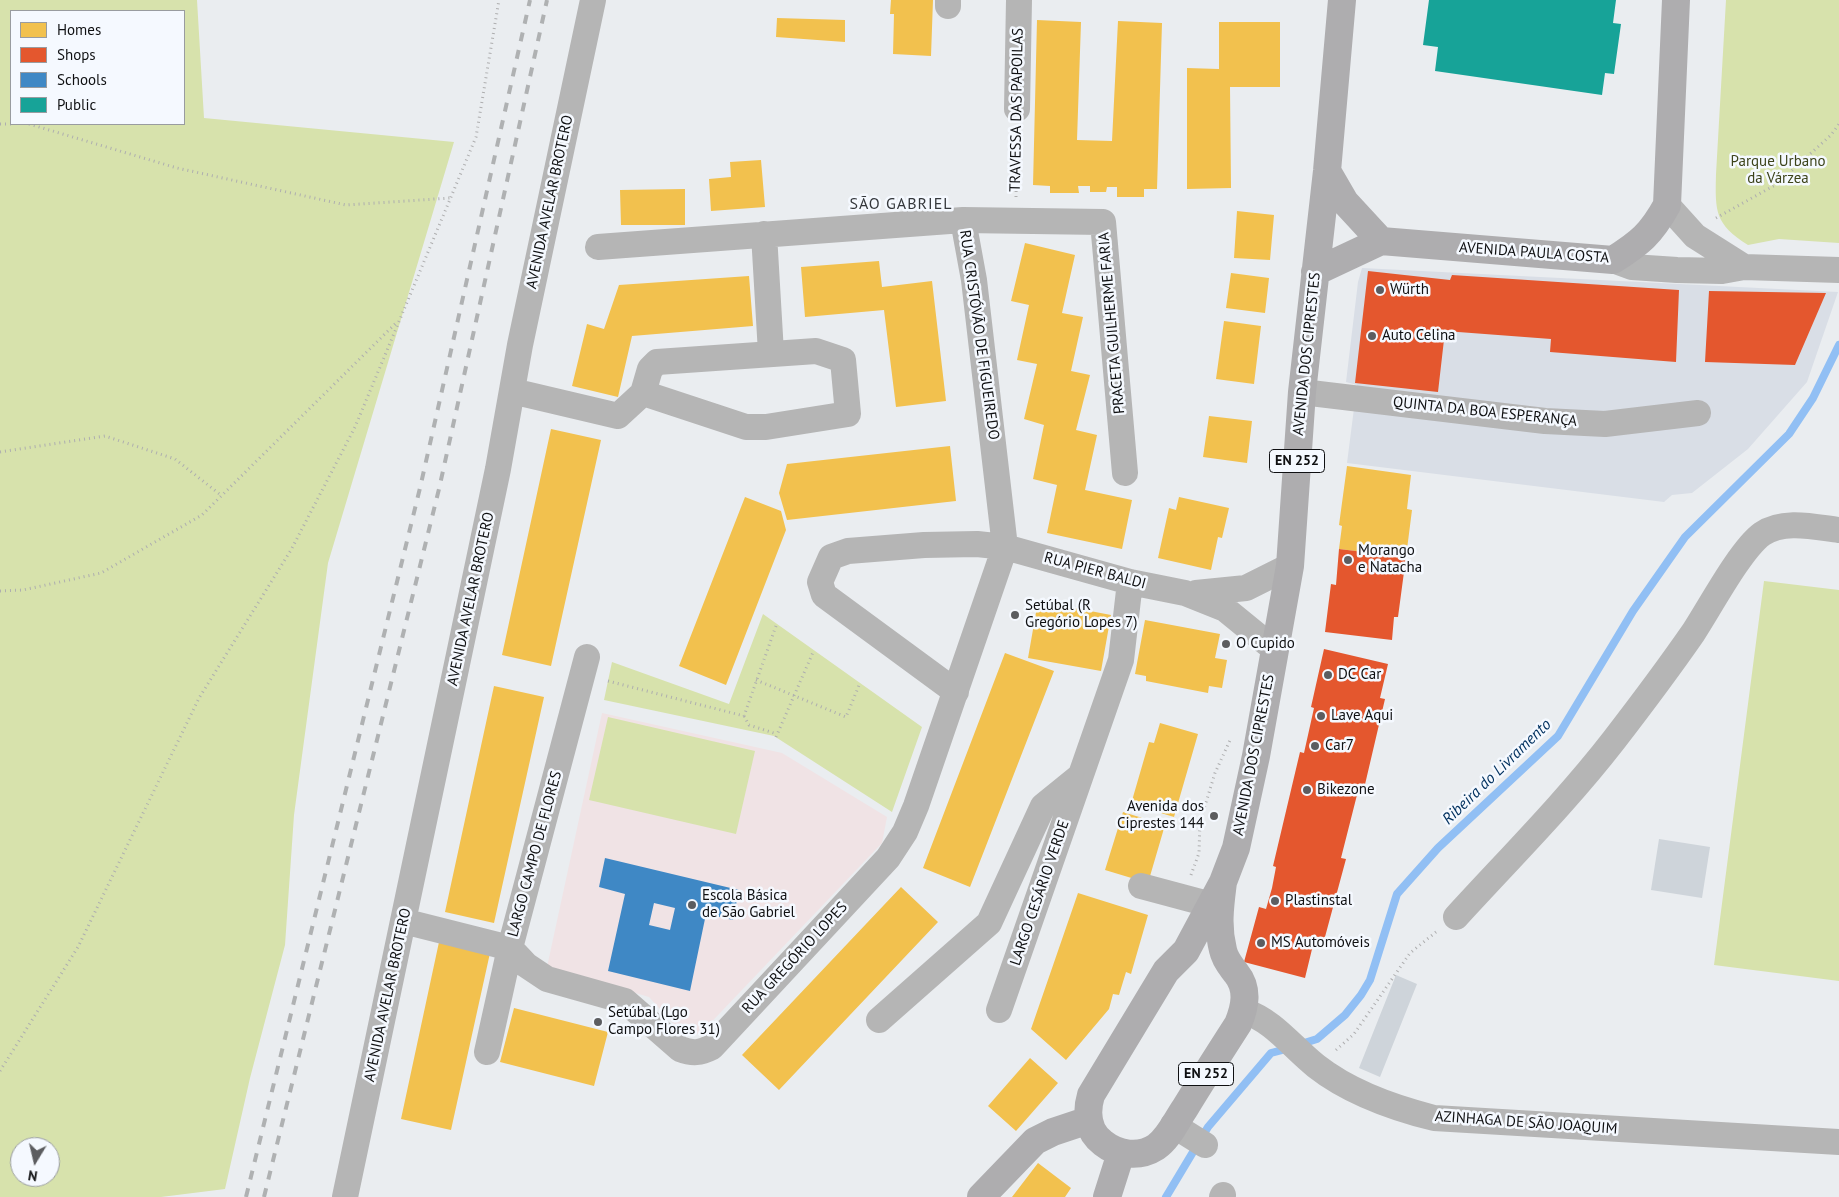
<!DOCTYPE html>
<html>
<head>
<meta charset="utf-8">
<style>
  body { margin:0 }
  #map { position:relative; width:1839px; height:1197px; overflow:hidden; background:#eaedf0; font-family:"PT Sans",sans-serif }
  canvas { display:block }
  .legend { position:absolute; left:10px; top:10px; width:175px; height:115px; box-sizing:border-box; background:#f5f9ff; border:1px solid #999ca0; margin:0; padding:6px 9px; list-style:none; font-size:15px; color:#0f1012 }
  .legend li { display:flex; align-items:center; gap:10px; height:25px }
  .legend b { width:25px; border:1px solid #999ca0 }
  .north { position:absolute; left:10px; top:1137px; width:50px; height:50px; box-sizing:border-box; background:#f5f9ff; border:1px solid #999ca0; border-radius:50%; rotate:189deg; font-size:14px; font-weight:700; line-height:20px; text-align:center; color:#0f1012 }
  .north::after { content:''; display:block; margin:auto; width:18px; height:22px; background:#5c5d60; clip-path:polygon(50% 0,100% 100%,50% 72%,0 100%) }
</style>
</head>
<body>
<div id="map">
<canvas width="1839" height="1197"></canvas>
<ul class="legend">
<li><b style="height:14px;background:#f2c14e"></b>Homes</li>
<li><b style="height:14px;background:#e4572e"></b>Shops</li>
<li><b style="height:14px;background:#3f88c5"></b>Schools</li>
<li><b style="height:14px;background:#17a398"></b>Public</li>
</ul>
<div class="north">N</div>
</div>
<script>
const ctx = document.querySelector('canvas').getContext('2d');
ctx.lineJoin = 'round';
function paint(path, color) {
  ctx.fillStyle = color;
  ctx.fill(path, 'evenodd');
}
function strokePath(path, color, width, dash) {
  ctx.strokeStyle = color;
  ctx.lineWidth = width;
  ctx.lineCap = dash ? 'butt' : 'round';
  ctx.setLineDash(dash || []);
  ctx.stroke(path);
}
function label(font, color, halo, rows, align = 'center') {
  ctx.font = font + ' "PT Sans",sans-serif';
  ctx.lineWidth = 5;
  ctx.setLineDash([]);
  ctx.textBaseline = 'middle';
  ctx.strokeStyle = halo;
  ctx.fillStyle = color;
  for (const [text, x, y, turn = 0] of rows) {
    ctx.save();
    ctx.translate(x, y);
    ctx.rotate((+turn || 0) * Math.PI / 180);
    ctx.textAlign = isNaN(turn) ? turn : align;
    if (halo) ctx.strokeText(text, 0, 0);
    ctx.fillText(text, 0, 0);
    ctx.restore();
  }
}
paint(new Path2D(`
  M1362 268 1838 292 1807 382 1748 449 1692 493 1672 495 1664 502 1347 463 1357 385 1346 382 1358 282Z`), '#d9dee6');
paint(new Path2D(`
  M602 713 782 753 887 817 882 843 700 1034 682 1033 649 997 547 967Z`), '#f0e3e5');
paint(new Path2D(`
  M0 0H197L204 118 454 142 328 563 294 815 285 945 250 1078 225 1189 161 1197H0ZM11 11H184V124H11ZM20 1147H50V1177H20Z
  M1726 0H1839V243L1779 239 1748 245C1715 224 1715 212 1716 174Z
  M1764 581 1839 590V981L1714 965Z
  M763 614 922 727 892 812 774 736 604 700 612 662 729 704Z
  M608 717 755 751 736 834 589 800Z`), '#d7e2ac');
paint(new Path2D(`
  M891 0H933L931 56 893 54 894 14H890Z
  M777 18 845 20V42L776 37Z
  M1037 20 1081 22 1077 140 1112 141 1118 21 1162 23 1157 189H1144V197H1117V187H1107L1106 192H1090V186H1078L1079 193H1050V186L1033 185Z
  M1219 22H1280V87H1230L1231 188 1187 189V68L1219 69Z
  M761 160 765 207 711 211 709 179 731 177 730 162Z
  M685 189V225H621L620 190Z
  M1237 211 1274 215 1270 260 1234 258Z
  M1025 243 1075 255 1062 313 1083 317 1071 371 1090 375 1076 430 1097 435 1085 490 1132 500 1122 549 1047 533 1057 485 1033 479 1044 425 1024 419 1037 364 1017 360 1029 305 1011 301Z
  M879 261 882 287 932 281 946 401 896 407 884 310 805 317 801 267Z
  M1231 273 1269 278 1265 313 1226 308Z
  M749 276 753 326 632 336 618 397 572 386 587 324 604 329 619 285Z
  M1224 321 1261 326 1254 384 1216 379Z
  M1209 416 1252 421 1247 463 1203 457Z
  M551 429 601 440 551 666 502 655Z
  M950 446 956 501 787 520 779 493 787 464Z
  M1347 466 1411 475 1407 509 1412 510 1406 557 1339 549 1342 526 1339 525Z
  M745 497 781 511 786 530 726 685 679 666Z
  M1179 497 1229 508 1222 538 1218 537 1211 570 1158 558 1169 508 1176 510Z
  M1038 601 1111 615 1101 671 1028 658Z
  M1145 620 1220 634 1215 658 1227 660 1222 688 1209 686 1208 693 1146 681V676L1135 674Z
  M1005 653 1054 671 970 887 923 868Z
  M494 686 544 697 494 923 445 912Z
  M1160 723 1198 734 1174 817 1131 804 1149 742 1154 743Z
  M1123 812 1165 825 1148 883 1105 870Z
  M901 887 938 922 779 1090 742 1055Z
  M1078 893 1148 915 1131 974 1126 972 1119 995 1113 994 1109 1009 1066 1060 1031 1029Z
  M439 942 490 953 451 1130 401 1119Z
  M514 1008 608 1032 594 1086 500 1062Z
  M1030 1058 1058 1083 1016 1131 988 1106Z
  M1038 1163 1071 1188 1065 1197H1012Z`), '#f2c14e');
paint(new Path2D(`
  M1368 271 1450 280 1452 275 1679 290 1676 362 1550 352 1551 339 1445 331 1438 392 1355 383Z
  M1709 291 1826 293 1795 365 1705 362Z
  M1339 549 1406 557 1398 617H1394L1392 640 1325 632 1331 584 1336 585Z
  M1324 649 1388 664 1380 698 1385 699 1363 793 1358 791 1341 858 1346 859 1322 948 1313 945 1305 978 1244 962 1259 907 1266 909 1272 888 1276 867 1273 866 1300 752 1304 753 1314 708 1311 707Z`), '#e4572e');
paint(new Path2D(`
  M605 858 739 890 733 920 706 914 690 991 608 971 625 894 599 887ZM654 903 675 908 670 930 649 925Z`), '#3f88c5');
paint(new Path2D(`
  M1429 0H1616L1613 23 1621 24 1614 74 1605 73 1602 95 1435 71 1438 47 1423 45Z`), '#17a398');
strokePath(new Path2D(`
  M1301 1044 1317 1039 1345 1015 1361 995 1370 980 1397 894 1438 848 1558 736 1633 611 1685 537 1789 434 1813 398 1839 345
  M1166 1197 1208 1127 1271 1053 1290 1048`), '#91bff4', 8);
paint(new Path2D(`
  M1659 839 1710 847 1702 898 1651 890Z
  M1396 975 1417 984 1380 1077 1359 1068Z`), '#ced4da');
strokePath(new Path2D(`
  M0 124H11
  M29 124 177 168 346 205 450 198
  M1016 197 1017 133
  M1716 218 1777 184 1831 135 1839 124
  M0 452 105 436 175 459 222 496
  M0 591 23 590 101 573 202 515 398 321
  M756 680 846 717 860 683
  M608 681 744 716 777 623
  M744 716 749 725 777 734
  M776 737 814 650
  M1191 875 1199 853 1200 822 1215 773 1231 738
  M1336 1050 1354 1034 1410 953 1436 932
  M0 1071 78 947 199 698 291 550 355 427 476 137 499 0`), '#aeaeaf', 3, [1, 4]);
strokePath(new Path2D(`
  M948 0V6
  M1017 109 1019 0
  M1667 205 1695 236 1744 267
  M963 220 1103 222 1125 473
  M764 234 771 353
  M1613 260 1632 267 1677 270 1722 271 1744 267 1839 270
  M512 391 618 416 643 393 650 369 657 362 816 351 843 360 848 414 766 427H746L643 393
  M1302 392 1545 421 1605 424 1698 413
  M1196 593 1246 588 1290 566
  M956 692 824 595 820 582 831 557 848 551 924 545 977 544 1005 547 1130 582 1185 593 1225 609 1274 649
  M1141 886 1212 905
  M1456 917C1509 859 1566 802 1614 740 1641 705 1668 669 1693 633 1709 609 1740 550 1762 534 1783 519 1815 527 1839 530
  M403 921 510 948 526 965 547 979 625 1001 680 1049C693 1054 700 1053 712 1047L888 858 905 832 916 806 1005 547 974 280 963 220 598 247
  M999 1010 1121 660 1130 582
  M1244 1011C1274 1021 1291 1046 1316 1066 1349 1092 1394 1108 1434 1118L1839 1142
  M879 1020 989 923 1043 806 1080 776
  M487 1052 510 948 587 657
  M1173 1125 1205 1145
  M345 1197 498 469 520 345 593 0
  M1222 1197 1223 1195`), '#b5b5b5', 26);
strokePath(new Path2D(`
  M1327 171 1345 202 1381 241
  M1315 272 1381 241 1613 260C1640 243 1651 234 1667 205L1676 0
  M1223 882C1220 906 1217 926 1223 950 1225 960 1231 966 1236 973 1249 989 1245 1007 1238 1024 1220 1052 1202 1080 1185 1108 1176 1121 1169 1138 1156 1147 1139 1158 1118 1155 1103 1143 1087 1131 1086 1112 1091 1095L1166 971 1186 951 1223 882 1236 848 1256 756 1290 566 1302 392 1327 171 1342 0
  M981 1197 1035 1141 1053 1132 1089 1120
  M1107 1197 1121 1153`), '#aeadaf', 28);
strokePath(new Path2D(`
  M246 1197 420 488 530 0
  M264 1197 439 489 547 0`), '#afb1b2', 4, [9, 9]);
for (const [x, y, r, color] of [
  [1380,290,5,"#5c5d60"],
  [1372,336,5,"#5c5d60"],
  [1348,560,5,"#5c5d60"],
  [1015,615,5,"#5c5d60"],
  [1226,644,5,"#5c5d60"],
  [1328,675,5,"#5c5d60"],
  [1321,716,5,"#5c5d60"],
  [1315,746,5,"#5c5d60"],
  [1307,790,5,"#5c5d60"],
  [1214,816,5,"#5c5d60"],
  [1275,901,5,"#5c5d60"],
  [692,905,5,"#5c5d60"],
  [1261,943,5,"#5c5d60"],
  [598,1022,5,"#5c5d60"]
]) {
  const dot = new Path2D();
  dot.arc(x, y, r, 0, 2 * Math.PI);
  ctx.fillStyle = color;
  ctx.fill(dot);
  strokePath(dot, '#f5f9ff', 2);
}
for (const [x, y, w] of [
  [1297,461,55],
  [1206,1074,55]
]) {
  const box = new Path2D();
  box.roundRect(x - w / 2, y - 11.5, w, 23, 4);
  ctx.fillStyle = '#f5f9ff';
  ctx.fill(box);
  strokePath(box, '#0f1012', 1);
}
label('bold 14px', '#0f1012', null, [
  ["EN 252",1297,461],
  ["EN 252",1206,1074]
]);
label('15px', '#0f1012', '#f5f9ff', [
  ["TRAVESSA DAS PAPOILAS",1017,110,-89],
  ["AVENIDA AVELAR BROTERO",550,202,-78],
  ["AVENIDA PAULA COSTA",1534,253,4],
  ["PRACETA GUILHERME FARIA",1112,323,-95],
  ["RUA CRISTÓVÃO DE FIGUEIREDO",979,335,82],
  ["AVENIDA DOS CIPRESTES",1307,354,-84],
  ["QUINTA DA BOA ESPERANÇA",1485,412,6],
  ["RUA PIER BALDI",1095,571,15],
  ["AVENIDA AVELAR BROTERO",471,599,-78],
  ["AVENIDA DOS CIPRESTES",1254,755,-79],
  ["LARGO CAMPO DE FLORES",535,854,-75],
  ["LARGO CESÁRIO VERDE",1040,893,-71],
  ["RUA GREGÓRIO LOPES",795,958,-47],
  ["AVENIDA AVELAR BROTERO",388,995,-78],
  ["AZINHAGA DE SÃO JOAQUIM",1526,1123,4]
]);
label('15px', '#3c431a', '#f5f9ff', [
  ["Parque Urbano",1778,162],
  ["da Várzea",1778,179]
]);
label('15px', '#0f1012', '#f5f9ff', [
  ["Würth",1390,290],
  ["Auto Celina",1382,336],
  ["Morango",1358,551],
  ["e Natacha",1358,568],
  ["Setúbal (R",1025,606],
  ["Gregório Lopes 7)",1025,623],
  ["O Cupido",1236,644],
  ["DC Car",1338,675],
  ["Lave Aqui",1331,716],
  ["Car7",1325,746],
  ["Bikezone",1317,790],
  ["Avenida dos",1204,807,"right"],
  ["Ciprestes 144",1204,824,"right"],
  ["Escola Básica",702,896],
  ["de São Gabriel",702,913],
  ["Plastinstal",1285,901],
  ["MS Automóveis",1271,943],
  ["Setúbal (Lgo",608,1013],
  ["Campo Flores 31)",608,1030]
], 'left');
ctx.letterSpacing = '1px';
label('16px', '#35383c', '#f5f9ff', [
  ["SÃO GABRIEL",901,204]
]);
ctx.letterSpacing = '0px';
label('italic 16px', '#043361', '#f5f9ff', [
  ["Ribeira do Livramento",1497,772,-44]
]);
</script>
</body>
</html>
